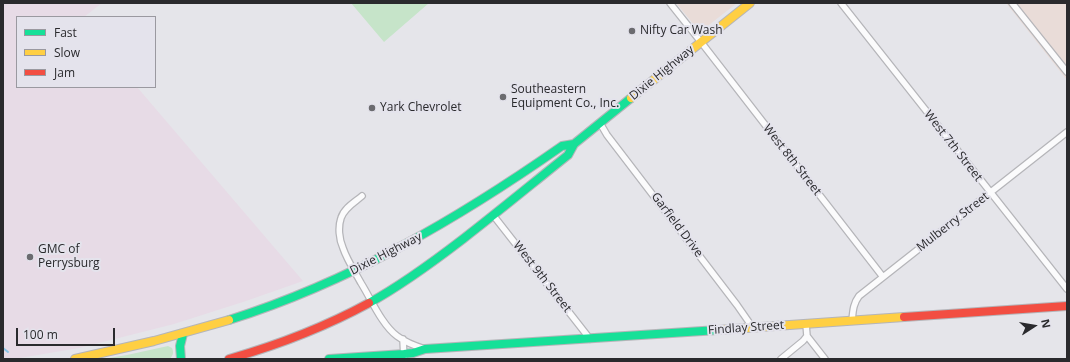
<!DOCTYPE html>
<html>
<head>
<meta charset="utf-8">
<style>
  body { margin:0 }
  #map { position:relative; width:1070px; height:362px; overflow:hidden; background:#e5e5ea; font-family:"Open Sans",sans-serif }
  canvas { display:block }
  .frame { position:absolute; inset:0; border:4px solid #2a2a2d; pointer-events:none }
  .legend { position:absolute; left:16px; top:16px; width:140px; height:72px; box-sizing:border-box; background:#e4e3ec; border:1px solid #9a99a0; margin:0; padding:5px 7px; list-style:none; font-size:12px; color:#2a2a2d }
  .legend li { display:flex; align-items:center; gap:8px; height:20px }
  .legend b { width:20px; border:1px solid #9a99a0 }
  .north { position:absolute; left:1014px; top:306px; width:40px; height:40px; -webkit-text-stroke:3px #e4e3ec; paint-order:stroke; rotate:78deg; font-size:11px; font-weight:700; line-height:16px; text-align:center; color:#2a2a2d }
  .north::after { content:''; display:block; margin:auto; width:14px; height:18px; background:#2a2a2d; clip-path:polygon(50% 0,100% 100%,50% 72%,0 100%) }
  .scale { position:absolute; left:16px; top:328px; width:99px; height:18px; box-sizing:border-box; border:2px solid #2a2a2d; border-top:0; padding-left:5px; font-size:12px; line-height:14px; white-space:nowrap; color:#2a2a2d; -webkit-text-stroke:3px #e4e3ec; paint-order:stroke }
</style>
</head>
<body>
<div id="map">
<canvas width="1070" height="362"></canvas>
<div class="frame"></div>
<ul class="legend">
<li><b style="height:5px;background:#16e098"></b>Fast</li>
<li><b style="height:5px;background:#ffcf43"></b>Slow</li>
<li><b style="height:5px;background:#f24e42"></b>Jam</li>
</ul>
<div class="north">N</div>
<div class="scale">100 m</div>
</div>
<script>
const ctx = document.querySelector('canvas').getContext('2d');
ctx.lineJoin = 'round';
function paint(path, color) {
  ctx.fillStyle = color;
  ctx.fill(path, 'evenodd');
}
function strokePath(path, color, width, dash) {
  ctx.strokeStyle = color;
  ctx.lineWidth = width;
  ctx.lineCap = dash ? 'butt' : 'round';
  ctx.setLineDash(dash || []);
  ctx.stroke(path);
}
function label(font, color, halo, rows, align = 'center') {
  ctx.font = font + ' "Open Sans",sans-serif';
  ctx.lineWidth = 4;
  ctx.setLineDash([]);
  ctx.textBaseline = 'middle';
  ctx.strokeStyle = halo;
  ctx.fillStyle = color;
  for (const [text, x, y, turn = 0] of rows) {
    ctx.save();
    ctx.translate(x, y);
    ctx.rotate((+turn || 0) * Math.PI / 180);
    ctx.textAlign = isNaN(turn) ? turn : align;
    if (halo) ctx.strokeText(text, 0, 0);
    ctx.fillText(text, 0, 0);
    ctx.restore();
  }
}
paint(new Path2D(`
  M3 3H102L84 17H17V87H137L303 281 246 301 174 324 79 348 14 359H3Z`), '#e7dbe6');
paint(new Path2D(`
  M676 3H737L700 32Z
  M1006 3H1067V80Z`), '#e9dcd8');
paint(new Path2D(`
  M351 3H429L384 42Z
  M168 346 172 348C174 353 173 355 170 359H103L127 355Z`), '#c6e4c9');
strokePath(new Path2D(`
  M3 348 8 352`), '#8ac5e7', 2);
const street = new Path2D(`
  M670 3 701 42 883 277
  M841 3 1067 289
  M1012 3 1067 72
  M600 123 607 135 737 305 753 328
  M362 196C355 202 344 208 341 218 338 227 339 239 343 248 347 260 355 272 361 283 371 299 382 325 397 336 405 342 415 346 425 349
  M493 215 590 339
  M852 321C853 311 853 304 859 296L1067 132
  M807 336 825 359
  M403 339 404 359
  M781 359 803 341 807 336 806 324`);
const fast = new Path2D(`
  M369 303C402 285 433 262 463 239 498 212 533 183 568 155L574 144 631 98
  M229 320C350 282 459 218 562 146L574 144
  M181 359 180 346 183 334
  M329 359 404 354 413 353 425 349 718 330`);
const slow = new Path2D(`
  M631 98 750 3
  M718 330 904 317
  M75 359 154 341 229 320`);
const jam = new Path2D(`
  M904 317 1067 306
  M229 359C278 345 325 327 369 303`);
strokePath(street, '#b5b5b9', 8);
strokePath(fast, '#b5b5b9', 10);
strokePath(slow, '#b5b5b9', 10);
strokePath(jam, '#b5b5b9', 10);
strokePath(street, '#fbfbfc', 5.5);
strokePath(fast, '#16e098', 8);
strokePath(slow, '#ffcf43', 8);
strokePath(jam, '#f24e42', 8);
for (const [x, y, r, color] of [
  [632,31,4,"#6b6b6f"],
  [503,97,4,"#6b6b6f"],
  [372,108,4,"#6b6b6f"],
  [30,257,4,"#6b6b6f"]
]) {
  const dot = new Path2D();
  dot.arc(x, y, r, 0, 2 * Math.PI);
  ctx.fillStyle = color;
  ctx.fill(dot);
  strokePath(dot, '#e4e3ec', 1.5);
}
label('12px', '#2a2a2d', '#e4e3ec', [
  ["Nifty Car Wash",640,31],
  ["Southeastern",511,90],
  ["Equipment Co., Inc.",511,104],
  ["Yark Chevrolet",380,108],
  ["GMC of",38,250],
  ["Perrysburg",38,264]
], 'left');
label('12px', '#2a2a2d', '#e4e3ec', [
  ["Dixie Highway",662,73,-39],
  ["West 7th Street",953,146,52],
  ["West 8th Street",792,160,52],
  ["Mulberry Street",953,222,-38],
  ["Garfield Drive",677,225,53],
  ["Dixie Highway",386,254,-27],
  ["West 9th Street",542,277,52],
  ["Findlay Street",746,328,-4]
]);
</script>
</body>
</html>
